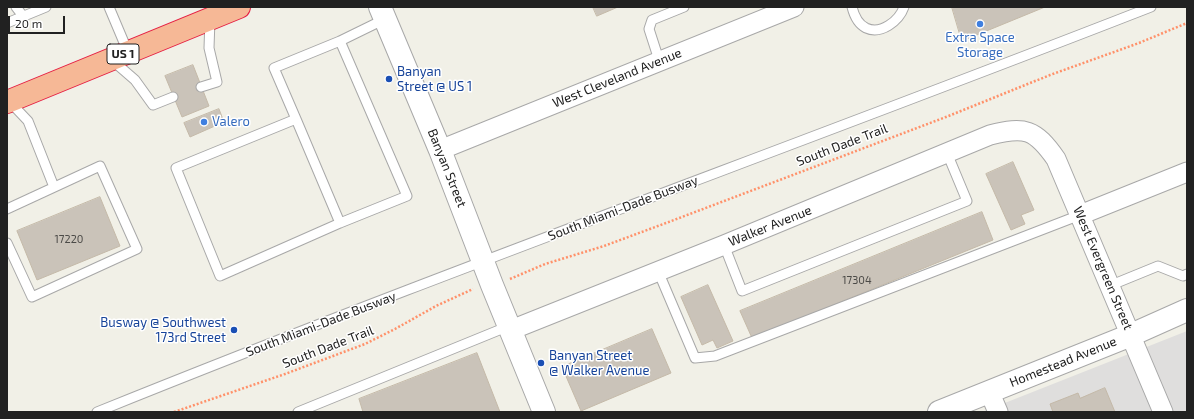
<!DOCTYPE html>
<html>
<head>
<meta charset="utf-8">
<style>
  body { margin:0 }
  #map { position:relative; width:1194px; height:419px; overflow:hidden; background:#f1f0e7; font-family:"Exo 2",sans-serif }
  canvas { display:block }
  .frame { position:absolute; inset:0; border:8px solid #212121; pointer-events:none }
  .scale { position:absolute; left:8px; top:16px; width:57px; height:18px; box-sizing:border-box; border:2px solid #212121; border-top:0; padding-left:5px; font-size:12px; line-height:14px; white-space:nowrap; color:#212121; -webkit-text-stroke:3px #fff; paint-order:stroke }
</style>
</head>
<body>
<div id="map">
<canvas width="1194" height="419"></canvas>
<div class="frame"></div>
<div class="scale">20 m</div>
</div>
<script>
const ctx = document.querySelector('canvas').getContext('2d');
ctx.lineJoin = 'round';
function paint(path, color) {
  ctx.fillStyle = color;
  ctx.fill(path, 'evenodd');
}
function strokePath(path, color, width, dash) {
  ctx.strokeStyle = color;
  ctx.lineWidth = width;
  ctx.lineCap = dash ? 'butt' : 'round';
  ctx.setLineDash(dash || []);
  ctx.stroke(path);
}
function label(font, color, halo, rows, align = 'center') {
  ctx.font = font + ' "Exo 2",sans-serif';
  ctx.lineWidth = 3;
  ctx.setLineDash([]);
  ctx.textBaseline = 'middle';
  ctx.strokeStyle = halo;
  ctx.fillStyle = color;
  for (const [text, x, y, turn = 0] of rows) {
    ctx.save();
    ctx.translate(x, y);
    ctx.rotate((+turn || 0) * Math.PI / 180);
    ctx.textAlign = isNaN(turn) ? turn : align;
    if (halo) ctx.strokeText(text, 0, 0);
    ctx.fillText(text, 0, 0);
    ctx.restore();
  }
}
paint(new Path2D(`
  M1187 331V412H982Z`), '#dfdedd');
const building = new Path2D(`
  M593 7H618L597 16Z
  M952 7H1045L962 41Z
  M193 65 209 106 182 117 165 76Z
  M219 109 224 122 190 137 184 123Z
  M1013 162 1034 210 1021 215 1025 224 1011 230 986 174Z
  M100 197 120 246 37 280 17 231Z
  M982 212 993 240 752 338 740 311Z
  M708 285 733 341 717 348 713 340 702 345 681 297Z
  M652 329 671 373 581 411 562 367Z
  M477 353 500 412H362H363L359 399Z
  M1105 388 1115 412H1053L1050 404 1078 393 1080 398Z`);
paint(building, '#cac3b9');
strokePath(building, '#c4b9a8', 1);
const service = new Path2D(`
  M16 7 23 16
  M109 7 128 52
  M852 7C854 15 858 24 866 28 881 35 899 21 904 7
  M7 23 46 7
  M340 41 274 68 296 119 176 168 220 276 340 223 407 196 340 41 385 19
  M112 60 135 80 153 105 173 97
  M659 60 649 29 652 20 684 7
  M201 87 217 82 209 48 210 19
  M9 101 28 121 54 187
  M296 119 340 223
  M7 209 100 166 137 249 32 297 7 243
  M724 245 742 291 967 201 947 153
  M658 271 695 358 715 356 1080 215
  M1109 286 1158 266 1183 276 1187 274
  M97 412C446 271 800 144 1151 7
  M298 412 509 326`);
const minor = new Path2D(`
  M440 150 794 7
  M1080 215 1187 172
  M511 330 724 245 990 135C1025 126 1035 129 1056 159L1163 412
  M989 391 998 412`);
const tertiary = new Path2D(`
  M380 7 440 150 492 285 544 412
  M939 412 1131 335 1187 310`);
const trunk = new Path2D(`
  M7 102 239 7`);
strokePath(service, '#a8a8a8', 11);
strokePath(minor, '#a8a8a8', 21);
strokePath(tertiary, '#a8a8a8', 24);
strokePath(trunk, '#e51e42', 24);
strokePath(new Path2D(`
  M510 279 545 264 604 246 666 223 946 117 1050 75 1139 43 1187 23
  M174 412 285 374 365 344 395 329 436 306 473 289`), '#ff916a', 2.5, [2, 2]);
strokePath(service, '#fff', 9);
strokePath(minor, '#fff', 19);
strokePath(tertiary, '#fff', 22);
strokePath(trunk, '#f6b896', 22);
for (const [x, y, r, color] of [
  [980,24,4,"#3f7fe0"],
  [389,79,4,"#1a4fb4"],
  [204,122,4,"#3f7fe0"],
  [234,330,4,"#1a4fb4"],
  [541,363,4,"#1a4fb4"]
]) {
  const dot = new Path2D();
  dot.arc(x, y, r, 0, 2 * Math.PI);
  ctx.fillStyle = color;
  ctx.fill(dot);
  strokePath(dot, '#fff', 1.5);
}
label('11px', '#4b4a47', null, [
  ["17220",69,239],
  ["17304",857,280]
]);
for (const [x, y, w] of [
  [123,54,32]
]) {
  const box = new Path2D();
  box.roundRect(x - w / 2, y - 10, w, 20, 3);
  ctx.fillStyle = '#fff';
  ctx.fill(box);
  strokePath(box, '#212121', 1);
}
label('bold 12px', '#212121', null, [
  ["US 1",123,54]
]);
label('13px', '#366cbe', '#fff', [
  ["Extra Space",980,38],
  ["Storage",980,53],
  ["Valero",212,122,"left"]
]);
label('13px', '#164399', '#fff', [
  ["Banyan",397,72],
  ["Street @ US 1",397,87],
  ["Busway @ Southwest",226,323,"right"],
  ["173rd Street",226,338,"right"],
  ["Banyan Street",549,356],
  ["@ Walker Avenue",549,371]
], 'left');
label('13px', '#212121', '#fff', [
  ["West Cleveland Avenue",617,78,-22],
  ["South Dade Trail",842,145,-21],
  ["Banyan Street",447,168,68],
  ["South Miami-Dade Busway",623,208,-21],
  ["Walker Avenue",770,226,-22],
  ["West Evergreen Street",1103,268,67],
  ["South Miami-Dade Busway",321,324,-21],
  ["South Dade Trail",328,347,-21],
  ["Homestead Avenue",1063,362,-22]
]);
</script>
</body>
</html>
